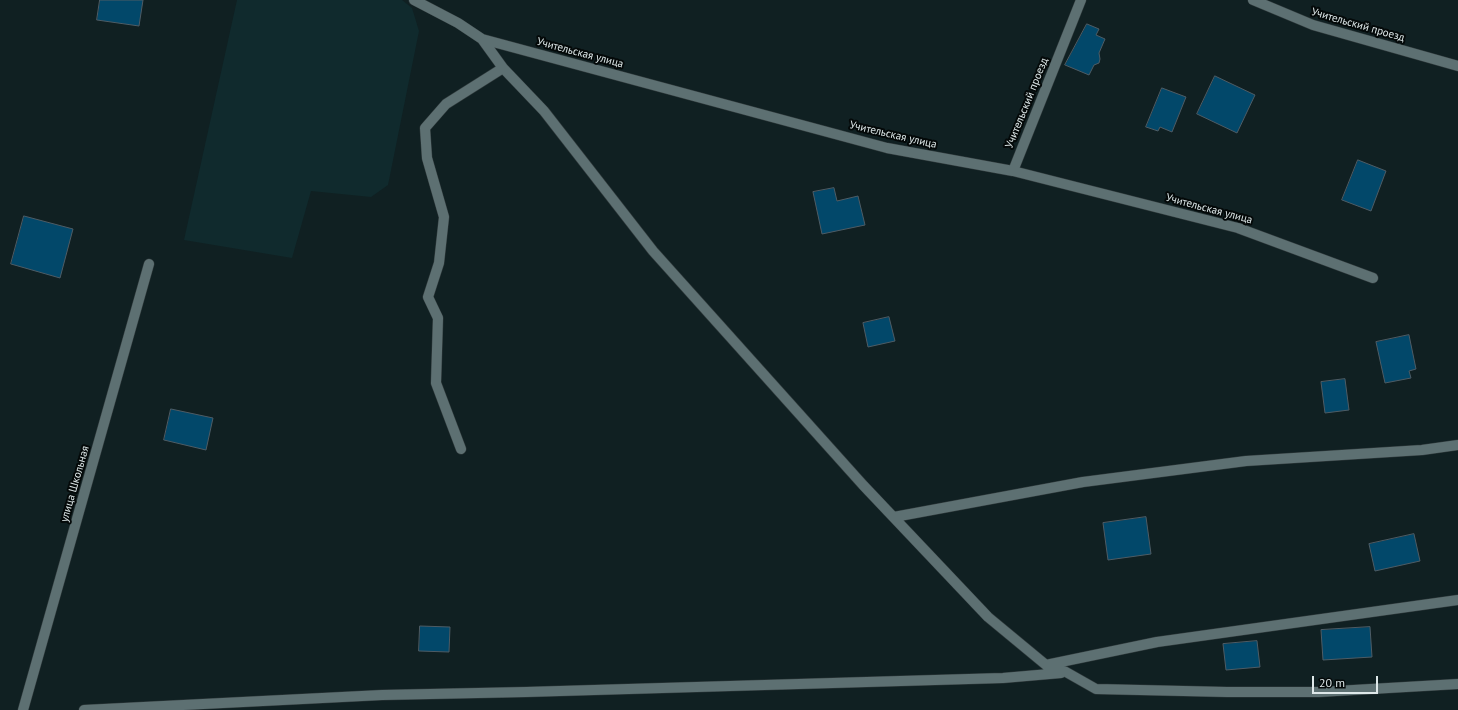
<!DOCTYPE html>
<html>
<head>
<meta charset="utf-8">
<style>
  body { margin:0 }
  #map { position:relative; width:1458px; height:710px; overflow:hidden; background:#102022; font-family:"PT Sans",sans-serif }
  canvas { display:block }
  .scale { position:absolute; left:1312px; top:676px; width:66px; height:18px; box-sizing:border-box; border:2px solid #dee8e9; border-top:0; padding-left:5px; font-size:12px; line-height:14px; white-space:nowrap; color:#dee8e9; -webkit-text-stroke:3px #040909; paint-order:stroke }
</style>
</head>
<body>
<div id="map">
<canvas width="1458" height="710"></canvas>
<div class="scale">20 m</div>
</div>
<script>
const ctx = document.querySelector('canvas').getContext('2d');
ctx.lineJoin = 'round';
function paint(path, color) {
  ctx.fillStyle = color;
  ctx.fill(path, 'evenodd');
}
function strokePath(path, color, width, dash) {
  ctx.strokeStyle = color;
  ctx.lineWidth = width;
  ctx.lineCap = dash ? 'butt' : 'round';
  ctx.setLineDash(dash || []);
  ctx.stroke(path);
}
function label(font, color, halo, rows, align = 'center') {
  ctx.font = font + ' "PT Sans",sans-serif';
  ctx.lineWidth = 4;
  ctx.setLineDash([]);
  ctx.textBaseline = 'middle';
  ctx.strokeStyle = halo;
  ctx.fillStyle = color;
  for (const [text, x, y, turn = 0] of rows) {
    ctx.save();
    ctx.translate(x, y);
    ctx.rotate((+turn || 0) * Math.PI / 180);
    ctx.textAlign = isNaN(turn) ? turn : align;
    if (halo) ctx.strokeText(text, 0, 0);
    ctx.fillText(text, 0, 0);
    ctx.restore();
  }
}
paint(new Path2D(`
  M237 0H402L412 8 419 31 388 185 371 197 311 191 292 258 184 240Z`), '#102a2d');
const building = new Path2D(`
  M100 0H143L139 26 97 20Z
  M1087 24 1099 29 1096 35 1105 39 1099 53 1100 59 1099 63 1094 65 1089 75 1065 65Z
  M1215 76 1255 95 1237 133 1197 114Z
  M1162 88 1186 97 1172 132 1160 127 1158 131 1146 127Z
  M1358 160 1386 171 1371 211 1342 200Z
  M834 188 837 201 858 196 865 225 822 234 813 192Z
  M24 216 73 229 60 278 11 264Z
  M889 317 895 341 868 347 863 323Z
  M1409 335 1416 369 1409 371 1411 378 1385 383 1376 342Z
  M1345 379 1349 410 1325 413 1321 382Z
  M171 409 213 418 206 450 164 440Z
  M1146 517 1151 554 1108 560 1103 523Z
  M1414 534 1420 561 1375 571 1369 544Z
  M420 626 450 627 449 652 419 651Z
  M1370 627 1372 657 1323 660 1321 630Z
  M1257 641 1260 667 1226 670 1223 644Z`);
paint(building, '#02486a');
strokePath(building, '#4e5c65', 1);
const minor = new Path2D(`
  M414 0 458 23 482 39 887 148 1013 171 1238 228 1373 278
  M1253 0 1313 25 1458 66
  M482 39 503 68 544 111 653 251 863 485 988 617 1046 665 1066 672 1096 689 1227 692H1319L1458 684
  M1013 171 1081 0
  M461 449 436 383 438 318 428 297 439 263 444 217 427 158 425 128 446 104 503 68
  M894 517 1083 482 1246 461 1422 450 1458 445
  M1046 665 1157 642 1458 600
  M23 710 149 264
  M84 710 382 695 526 692 1003 678 1061 673`);
strokePath(minor, '#313b3d', 11);
strokePath(minor, '#5d7072', 10);
label('11px', '#dee8e9', '#040909', [
  ["Учительский проезд",1358,25,16],
  ["Учительская улица",580,53,15],
  ["Учительский проезд",1027,103,-68],
  ["Учительская улица",893,135,13],
  ["Учительская улица",1209,209,15],
  ["улица Школьная",75,484,-74]
]);
</script>
</body>
</html>
